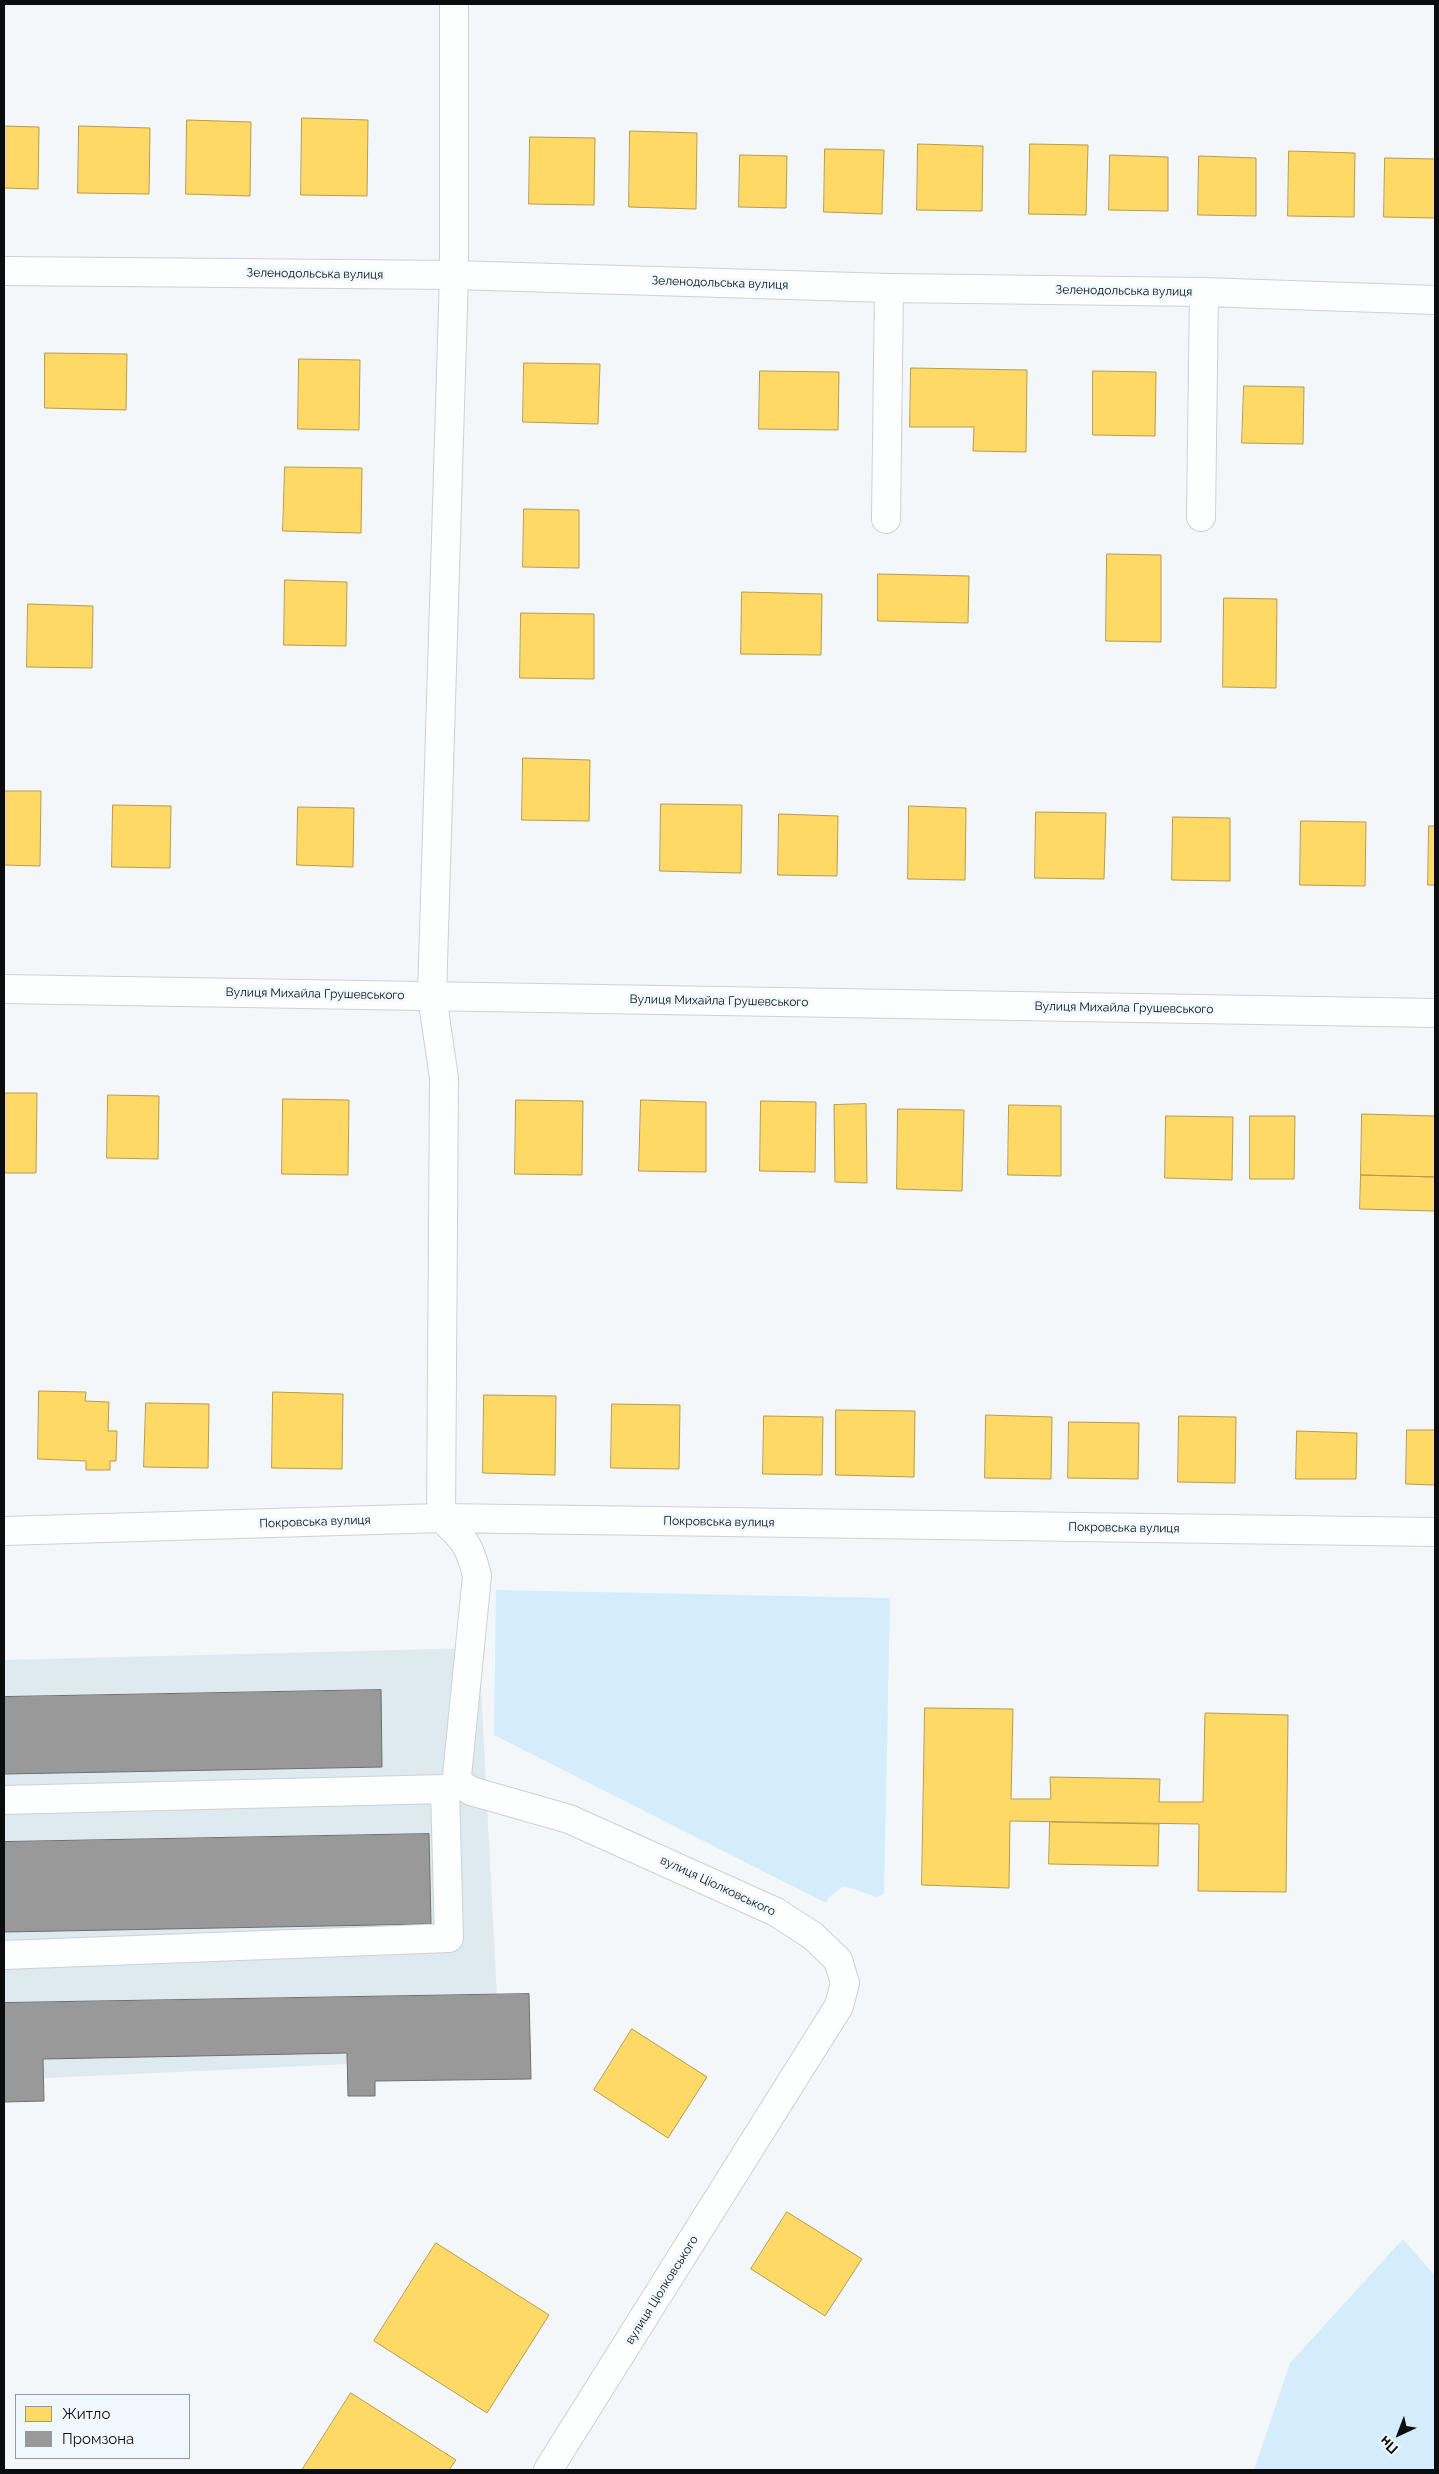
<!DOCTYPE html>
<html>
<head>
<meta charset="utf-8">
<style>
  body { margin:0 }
  #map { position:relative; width:1439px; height:2474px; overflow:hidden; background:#f3f7fa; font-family:Raleway,sans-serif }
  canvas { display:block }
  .frame { position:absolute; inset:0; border:5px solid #0a0c0e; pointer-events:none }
  .legend { position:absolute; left:15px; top:2394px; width:175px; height:65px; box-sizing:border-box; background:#f0f8fd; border:1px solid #949a9d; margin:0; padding:6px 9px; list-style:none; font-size:15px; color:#0a0c0e }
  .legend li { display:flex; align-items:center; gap:10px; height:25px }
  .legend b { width:25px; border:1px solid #949a9d }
  .north { position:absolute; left:1374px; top:2409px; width:50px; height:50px; -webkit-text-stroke:4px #f0f8fd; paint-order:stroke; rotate:223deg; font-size:14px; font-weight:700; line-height:20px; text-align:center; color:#0a0c0e }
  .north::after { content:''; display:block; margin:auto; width:18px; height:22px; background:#0a0c0e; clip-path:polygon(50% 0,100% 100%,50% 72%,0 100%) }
</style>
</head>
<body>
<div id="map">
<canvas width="1439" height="2474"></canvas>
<div class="frame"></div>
<ul class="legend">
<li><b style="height:14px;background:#ffd966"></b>Житло</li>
<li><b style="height:14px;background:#999"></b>Промзона</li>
</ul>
<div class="north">Пн</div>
</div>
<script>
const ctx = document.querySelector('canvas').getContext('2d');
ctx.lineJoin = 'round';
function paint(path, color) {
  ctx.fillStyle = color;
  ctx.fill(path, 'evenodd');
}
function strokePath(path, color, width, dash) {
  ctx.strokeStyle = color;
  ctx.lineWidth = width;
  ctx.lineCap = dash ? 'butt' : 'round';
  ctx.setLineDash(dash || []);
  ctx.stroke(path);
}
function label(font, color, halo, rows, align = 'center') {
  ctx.font = font + ' Raleway,sans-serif';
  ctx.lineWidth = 5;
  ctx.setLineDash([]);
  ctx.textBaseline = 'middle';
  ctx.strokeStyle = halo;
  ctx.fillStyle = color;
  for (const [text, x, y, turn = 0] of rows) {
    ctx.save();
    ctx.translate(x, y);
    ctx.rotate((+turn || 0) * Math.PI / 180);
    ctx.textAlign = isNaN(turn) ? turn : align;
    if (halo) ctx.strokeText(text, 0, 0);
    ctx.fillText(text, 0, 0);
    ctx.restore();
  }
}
paint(new Path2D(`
  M479 1648 500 2057 4 2080V1660Z`), '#dfe9f0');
paint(new Path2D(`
  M496 1590 890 1598 884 1894 877 1897 844 1886 829 1897 826 1903 494 1735Z
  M1403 2239 1435 2276V2470H1254L1290 2363Z`), '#d4edfc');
const homes = new Path2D(`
  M302 118 368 120 367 196 301 195Z
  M187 120 251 122 250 196 186 194Z
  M4 126 39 127 38 189 4 188Z
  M79 126 150 128 149 194 78 193Z
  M630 131 697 133 696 209 629 207Z
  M530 137 595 138 594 205 529 204Z
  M918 144 983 146 982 211 917 210Z
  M1030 144 1088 145 1086 215 1029 214Z
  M825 149 884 150 882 214 824 212Z
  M1289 151 1355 153 1354 217 1288 216Z
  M740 155 787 156 786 208 739 207Z
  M1110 155 1168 157V211L1109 210Z
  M1199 156 1256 158V216L1198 215Z
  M1385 158 1435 159V218L1384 217Z
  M45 353 127 354 126 410 45 408Z
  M299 359 360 360 359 430 298 429Z
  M524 363 600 364 598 424 523 422Z
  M911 368 1027 370 1026 452 973 451 974 427H910Z
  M760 371 839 372 838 430 759 429Z
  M1093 371 1156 372 1155 436 1093 435Z
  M1244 386 1304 387 1303 444 1242 443Z
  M285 467 362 468 361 533 283 531Z
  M524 509 579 510V568L523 567Z
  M1107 554 1161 555V642L1106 641Z
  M878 574 969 576 968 623 878 621Z
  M285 580 347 582 346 646 284 645Z
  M742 592 822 594 821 655 741 654Z
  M1224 598 1277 599 1276 688 1223 687Z
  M28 604 93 606 92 668 27 667Z
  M521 613 594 614V679L520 678Z
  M523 758 590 760 589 821 522 820Z
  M4 791H41L40 866 4 865Z
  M661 804 742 805 741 873 660 871Z
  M113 805 171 806 170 868 112 867Z
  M909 806 966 808 965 880 908 879Z
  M298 807 354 808 353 867 297 865Z
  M1036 812 1106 813 1104 879 1035 878Z
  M779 814 838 816 837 876 778 875Z
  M1173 817 1230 818V881L1172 880Z
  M1301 821 1366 822 1365 886 1300 885Z
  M1429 826H1435V885H1428Z
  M4 1093H37L36 1173H4Z
  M108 1095 159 1096 158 1159 107 1158Z
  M283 1099 349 1100 348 1175 282 1174Z
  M516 1100 583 1101 582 1175 515 1174Z
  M641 1100 706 1102V1172L639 1171Z
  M761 1101 816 1102 815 1172 760 1171Z
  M866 1104 867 1183 835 1182 834 1105Z
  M1009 1105 1061 1106V1176L1008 1175Z
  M898 1109 964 1110 962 1191 897 1189Z
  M1362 1114 1435 1116V1177L1361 1175Z
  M1166 1116 1233 1117 1232 1180 1165 1178Z
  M1250 1116H1295L1294 1179H1250Z
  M1361 1175 1435 1177V1211L1360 1209Z
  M39 1391 86 1392 85 1401 109 1402 108 1431H117L116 1461H110V1470H86V1461L38 1459Z
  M273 1392 343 1394 342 1469 272 1468Z
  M484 1395 556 1396 555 1475 483 1473Z
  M146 1403 209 1404 208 1468 144 1467Z
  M612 1404 680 1405 679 1469 611 1468Z
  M836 1410 915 1411 914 1477 836 1475Z
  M986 1415 1052 1417 1051 1479 985 1478Z
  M764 1416 823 1417 822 1475 763 1474Z
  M1179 1416 1236 1417 1235 1483 1178 1482Z
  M1069 1422 1139 1423 1138 1479 1068 1478Z
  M1407 1430H1435V1485L1406 1484Z
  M1297 1431 1357 1433 1356 1479H1296Z
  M925 1708 1013 1709 1011 1799H1051L1050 1777 1160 1779 1159 1802H1203L1205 1713 1288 1715 1286 1892 1198 1891 1199 1824 1010 1821 1009 1888 922 1885Z
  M1050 1822 1159 1824 1158 1866 1049 1864Z
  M632 2029 707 2077 668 2138 594 2090Z
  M787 2212 862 2259 825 2316 751 2269Z
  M436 2243 549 2315 487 2413 374 2341Z
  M351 2393 456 2460 449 2470H302Z`);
paint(homes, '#ffd966');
strokePath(homes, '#b69c4c', 1);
const industry = new Path2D(`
  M381 1690 382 1767 4 1774V1697Z
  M429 1834 431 1924 4 1932V1842Z
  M529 1994 531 2079 375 2081V2096H348L347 2053 43 2059 44 2101 4 2102V2003Z`);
paint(industry, '#999');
strokePath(industry, '#6e6f6f', 1);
const minor = new Path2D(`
  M454 4V275L432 996 444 1078 441 1518C464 1539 470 1545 477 1576L457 1776 460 1784 471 1791 569 1819 776 1912 813 1936 838 1960 845 1983 839 2006 548 2470
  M4 271 454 275 889 288 1204 292 1435 300
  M1201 517 1204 292
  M886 519 889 288
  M4 989 1435 1013
  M4 1531 441 1518 1435 1532
  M4 1800 445 1789
  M4 1955 449 1938 445 1789 460 1784`);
strokePath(minor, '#ced1d3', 30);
strokePath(minor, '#fdfefe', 28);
label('12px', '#0a0c0e', '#f0f8fd', [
  ["Зеленодольська вулиця",315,274,1],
  ["Зеленодольська вулиця",720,283,2],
  ["Зеленодольська вулиця",1124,291,1],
  ["Вулиця Михайла Грушевського",315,994,1],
  ["Вулиця Михайла Грушевського",719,1001,1],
  ["Вулиця Михайла Грушевського",1124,1008,1],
  ["Покровська вулиця",315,1522,-2],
  ["Покровська вулиця",719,1522,1],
  ["Покровська вулиця",1124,1528,1],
  ["вулиця Ціолковського",718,1886,25],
  ["вулиця Ціолковського",662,2290,-58]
]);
</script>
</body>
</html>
